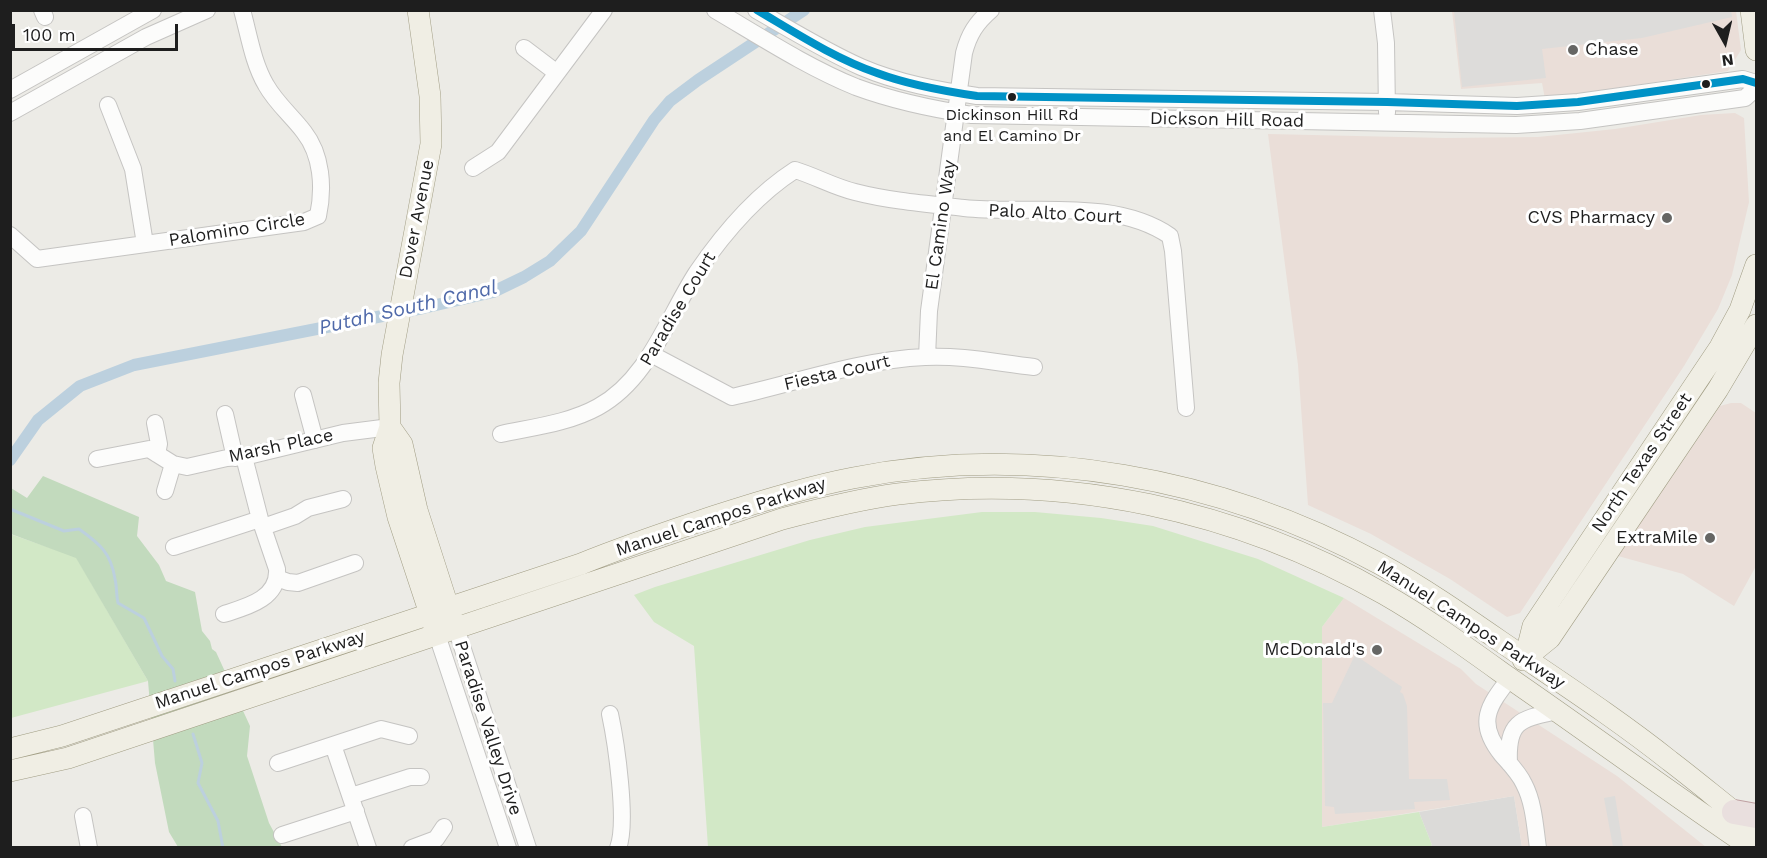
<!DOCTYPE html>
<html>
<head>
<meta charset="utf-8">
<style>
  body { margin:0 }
  #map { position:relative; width:1767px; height:858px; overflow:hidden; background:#ecebe6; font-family:"Work Sans",sans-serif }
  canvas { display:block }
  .frame { position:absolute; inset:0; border:12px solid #1e1e1e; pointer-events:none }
  .north { position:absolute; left:1695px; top:12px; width:60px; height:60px; -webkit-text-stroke:4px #fff; paint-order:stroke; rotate:172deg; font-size:16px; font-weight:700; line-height:24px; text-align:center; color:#1e1e1e }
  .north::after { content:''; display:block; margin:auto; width:21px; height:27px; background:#1e1e1e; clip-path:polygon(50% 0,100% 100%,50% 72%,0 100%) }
  .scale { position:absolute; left:12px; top:24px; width:166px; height:27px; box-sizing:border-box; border:3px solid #1e1e1e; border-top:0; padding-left:8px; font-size:18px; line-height:21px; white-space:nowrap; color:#1e1e1e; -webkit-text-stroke:4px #fff; paint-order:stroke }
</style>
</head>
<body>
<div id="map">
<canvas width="1767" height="858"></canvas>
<div class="frame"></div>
<div class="north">N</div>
<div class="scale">100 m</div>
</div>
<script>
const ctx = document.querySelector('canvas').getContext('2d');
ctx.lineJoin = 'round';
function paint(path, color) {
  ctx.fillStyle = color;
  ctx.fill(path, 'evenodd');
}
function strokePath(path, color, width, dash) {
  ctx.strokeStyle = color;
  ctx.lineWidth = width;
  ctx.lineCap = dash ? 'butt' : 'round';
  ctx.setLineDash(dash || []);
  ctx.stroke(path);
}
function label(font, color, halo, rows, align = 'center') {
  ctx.font = font + ' "Work Sans",sans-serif';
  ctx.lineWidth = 6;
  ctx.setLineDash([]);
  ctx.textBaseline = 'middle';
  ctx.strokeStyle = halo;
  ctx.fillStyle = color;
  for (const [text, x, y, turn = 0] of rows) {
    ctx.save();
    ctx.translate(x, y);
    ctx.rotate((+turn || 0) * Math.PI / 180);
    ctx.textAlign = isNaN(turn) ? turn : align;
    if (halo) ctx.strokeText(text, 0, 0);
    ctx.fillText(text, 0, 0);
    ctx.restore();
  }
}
paint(new Path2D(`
  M1514 796 1522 847H1430L1432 845 1419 812Z`), '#dbdad8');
paint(new Path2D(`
  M1452 11H1736L1741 50 1728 71 1545 99 1542 83 1461 89Z
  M1735 113 1744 118 1749 202 1732 275 1718 309 1684 366 1520 613 1507 617 1450 579 1371 534 1308 505 1298 365 1268 134 1445 138 1538 137 1615 129 1701 115Z
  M1731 403H1741L1756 413V566L1734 606 1683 574 1618 556 1720 406Z
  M1344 598 1461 669 1476 684 1617 776 1706 847H1522L1514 796 1322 827V627Z`), '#eaded8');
paint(new Path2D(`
  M982 512H1035L1101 518 1153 526 1258 559 1344 598 1322 627V827L1419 812 1432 845 1430 847H708L694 646 654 622 634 595 655 587 810 540 865 527Z
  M10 534 76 557 148 681 11 718Z`), '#d2e8c6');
paint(new Path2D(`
  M43 476 139 517 137 536 159 565 166 581 195 592 202 631 210 641 212 649 216 652 250 726 247 756 269 823 282 847H178L169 832 155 763 148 681 76 558 11 534V488L27 498Z`), '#c2dabd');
paint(new Path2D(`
  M1731 10 1732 17 1642 38 1542 49 1546 78 1462 87 1454 11Z
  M1355 655 1402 687 1400 692 1403 694 1407 706 1409 779H1447L1450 800 1414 802 1415 809 1335 814 1334 807 1325 806 1323 703H1332Z
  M1615 796 1623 847H1613L1604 798Z`), '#dddcda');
strokePath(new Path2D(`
  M10 509 64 531 79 529C100 544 111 553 115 579 117 587 116 594 118 603L144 618 162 656 173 669 175 681
  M193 734 202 763 198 783 218 821 223 848`), '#bcd0de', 3);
strokePath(new Path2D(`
  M10 460 38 420 80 386 134 365 423 308 493 292 524 277 550 261 581 231 654 120 670 101 698 80 804 10`), '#bcd0de', 12);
const minor = new Path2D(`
  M42 10 45 17
  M715 10C761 37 807 67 856 87 894 101 932 109 972 115L1516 125 1580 121 1745 98 1756 88
  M756 10C791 30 825 51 861 67 898 83 938 90 977 96L1387 102 1517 106 1578 102 1743 79 1756 83
  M1382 10 1386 43 1387 113
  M524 48 557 73
  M10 90 153 10
  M108 105 133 169 145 244
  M10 113 146 37 207 10
  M473 168 498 152 604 10
  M10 235 37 259 304 222 318 216C324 188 322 155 304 132 292 116 276 103 266 85 253 63 249 35 242 10
  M651 354 732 397C796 383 858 360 925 357 961 355 998 363 1034 367
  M927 357 929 311 964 53C969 34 976 23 991 10
  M303 395 315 440
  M225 414 235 458
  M155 423 159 444 157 454
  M501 434C534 427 569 423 598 407 649 379 667 318 697 272 723 234 756 195 795 170 815 176 834 187 855 192 890 201 928 204 964 208 1029 215 1113 197 1170 236L1173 251 1186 408
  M97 459 149 449 173 464 187 467 227 458 244 457 343 433 390 427
  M165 491 173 464
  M263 527 295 516 308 508 343 499
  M174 547 260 519
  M277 578 288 582 298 583 355 563
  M224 614C246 607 279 599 277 569L260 519 244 457
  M456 628 528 848
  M437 635 508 848
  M1510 678C1488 706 1476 723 1502 755 1510 764 1519 773 1524 784 1534 803 1535 827 1538 848
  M610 714C616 742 628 823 618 848
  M333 745 368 848
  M278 763 381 729 409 736
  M1509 763C1507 720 1521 719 1558 711
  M351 796 410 777H421
  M83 816 89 848
  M282 835 356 811
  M412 848 436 839 444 827`);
const major = new Path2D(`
  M418 10 430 96 431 144 392 355 389 383 390 427 383 448 386 466 398 517 434 626
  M1751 10 1756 50
  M390 427 402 444 417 510 453 622
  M1525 658 1533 626 1720 347 1740 310 1756 265
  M1523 660 1550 638 1718 389 1756 325
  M10 749 62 736 581 564C625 546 670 531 715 516 761 501 806 487 853 478 1032 443 1220 477 1380 564 1422 587 1461 614 1500 641 1557 680 1616 718 1670 761 1699 783 1727 807 1756 829
  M10 771 68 758 782 519C820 509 859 499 898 494 1067 473 1237 510 1384 594 1426 618 1466 647 1505 675 1588 732 1669 792 1752 848`);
const highway = new Path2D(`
  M1734 812 1756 816`);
strokePath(minor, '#c5c4c2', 18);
strokePath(major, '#a19d84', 22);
strokePath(highway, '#bfa0a2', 26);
strokePath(minor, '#fcfcfb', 16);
strokePath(major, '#f0eee4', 21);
strokePath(highway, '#e9dfde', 24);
strokePath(new Path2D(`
  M757 10C796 33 834 58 877 73 909 85 943 91 977 96L1387 102 1517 106 1578 102 1743 79 1756 83`), '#0092c6', 8);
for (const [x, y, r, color] of [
  [1573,50,6,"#666664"],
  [1706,84,5,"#1e1e1e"],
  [1012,97,5,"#1e1e1e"],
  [1667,218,6,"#666664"],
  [1710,538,6,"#666664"],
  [1377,650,6,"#666664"]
]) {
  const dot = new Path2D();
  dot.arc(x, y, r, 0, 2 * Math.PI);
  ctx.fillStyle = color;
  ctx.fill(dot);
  strokePath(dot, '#fff', 2);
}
label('16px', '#1e1e1e', '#fff', [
  ["Dickinson Hill Rd",1012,115],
  ["and El Camino Dr",1012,136]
]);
label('18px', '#1e1e1e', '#fff', [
  ["Chase",1585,50,"left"],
  ["CVS Pharmacy",1655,218],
  ["ExtraMile",1698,538],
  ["McDonald's",1365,650]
], 'right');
label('18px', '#1e1e1e', '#fff', [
  ["Dickson Hill Road",1227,120,1],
  ["Palo Alto Court",1055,214,3],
  ["Dover Avenue",417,219,-79],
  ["El Camino Way",941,225,-82],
  ["Palomino Circle",237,230,-9],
  ["Paradise Court",678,309,-59],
  ["Fiesta Court",837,373,-13],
  ["Marsh Place",281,446,-12],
  ["North Texas Street",1642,463,-56],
  ["Manuel Campos Parkway",721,517,-18],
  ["Manuel Campos Parkway",1471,625,33],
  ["Manuel Campos Parkway",260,670,-18],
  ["Paradise Valley Drive",488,728,72]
]);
label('italic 20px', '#4f69a9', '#fff', [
  ["Putah South Canal",408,308,-13]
]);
</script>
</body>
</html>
